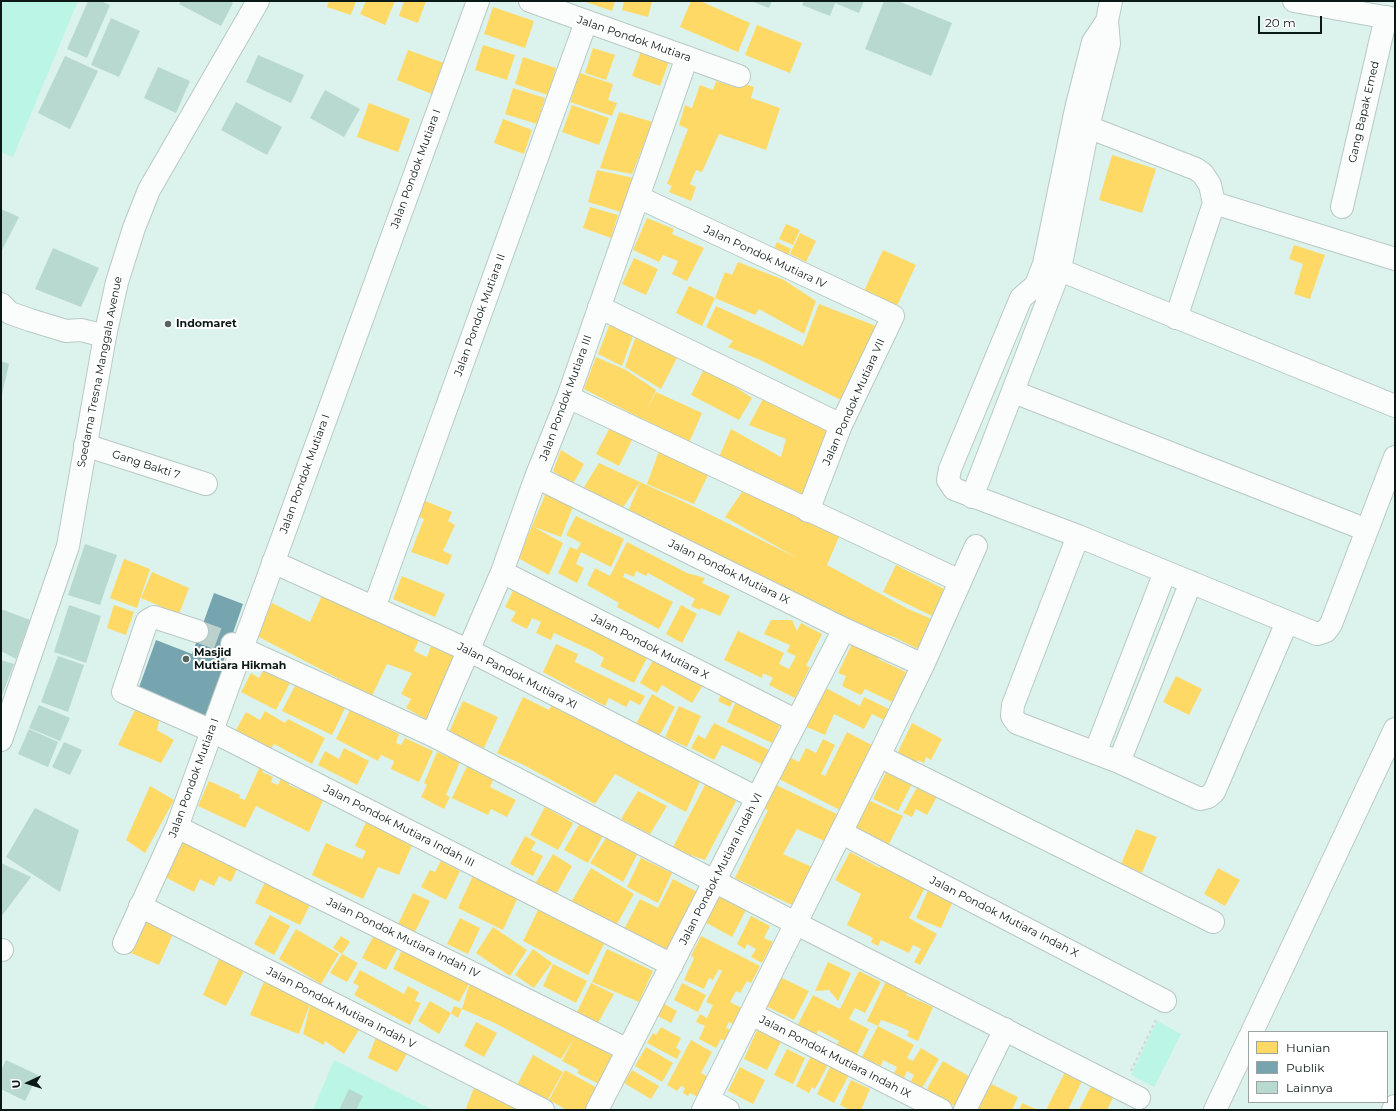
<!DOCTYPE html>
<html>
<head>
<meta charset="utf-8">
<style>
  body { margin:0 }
  #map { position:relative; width:1396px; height:1111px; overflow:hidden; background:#dcf2ec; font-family:Montserrat,sans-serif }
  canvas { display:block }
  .frame { position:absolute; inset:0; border:2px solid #0a1915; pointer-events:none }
  .legend { position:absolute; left:1248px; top:1031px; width:140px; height:72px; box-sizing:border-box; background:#fff; border:1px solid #9da3a1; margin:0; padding:5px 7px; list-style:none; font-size:12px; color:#0a1915 }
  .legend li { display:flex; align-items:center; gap:8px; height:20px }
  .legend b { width:20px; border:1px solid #9da3a1 }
  .north { position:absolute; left:8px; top:1063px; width:40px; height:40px; -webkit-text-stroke:3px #fff; paint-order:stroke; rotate:266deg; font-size:11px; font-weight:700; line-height:16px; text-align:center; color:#0a1915 }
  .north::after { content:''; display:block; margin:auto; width:14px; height:18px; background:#0a1915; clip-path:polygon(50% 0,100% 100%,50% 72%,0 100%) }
  .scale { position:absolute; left:1258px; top:16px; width:64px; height:18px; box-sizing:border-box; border:2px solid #0a1915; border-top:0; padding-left:5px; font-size:12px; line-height:14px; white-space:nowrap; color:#0a1915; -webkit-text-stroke:3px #fff; paint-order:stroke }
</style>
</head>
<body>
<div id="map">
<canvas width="1396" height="1111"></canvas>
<div class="frame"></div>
<ul class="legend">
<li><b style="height:11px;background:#ffd966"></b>Hunian</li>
<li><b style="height:11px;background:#76a5af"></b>Publik</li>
<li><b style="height:11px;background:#b8d9d0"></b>Lainnya</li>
</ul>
<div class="north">U</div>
<div class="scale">20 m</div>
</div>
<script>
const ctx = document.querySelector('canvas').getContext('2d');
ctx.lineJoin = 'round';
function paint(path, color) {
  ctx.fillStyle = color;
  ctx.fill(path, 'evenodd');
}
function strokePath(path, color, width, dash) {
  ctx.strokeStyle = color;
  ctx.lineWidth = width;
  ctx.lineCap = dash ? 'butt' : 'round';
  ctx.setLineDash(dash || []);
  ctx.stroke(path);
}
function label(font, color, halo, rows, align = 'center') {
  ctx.font = font + ' Montserrat,sans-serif';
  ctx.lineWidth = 4;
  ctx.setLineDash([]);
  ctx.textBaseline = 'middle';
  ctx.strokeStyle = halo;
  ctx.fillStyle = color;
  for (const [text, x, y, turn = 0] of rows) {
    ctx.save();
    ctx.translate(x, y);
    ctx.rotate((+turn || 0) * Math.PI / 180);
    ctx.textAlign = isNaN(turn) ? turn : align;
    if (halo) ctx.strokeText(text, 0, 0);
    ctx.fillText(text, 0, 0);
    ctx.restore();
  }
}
paint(new Path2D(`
  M1 1H78L13 157 1 152Z
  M1157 1021 1181 1034 1154 1087 1131 1075Z
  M334 1060 433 1110H313Z`), '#baf5e5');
paint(new Path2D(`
  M329 1H356L351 15 327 7Z
  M366 1H395L385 25 360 14Z
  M404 1H426L418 23 399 16Z
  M583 1H615L612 11Z
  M624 1H652L648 17 622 10Z
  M691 1H700L750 23 738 52 680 27Z
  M493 7 534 21 525 48 484 34Z
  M757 25 802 43 790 73 745 55Z
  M483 45 515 55 507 80 475 70Z
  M593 48 615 55 606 80 585 73Z
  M408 50 444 63 432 94 397 80Z
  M641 51 669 62 660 86 632 76Z
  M523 57 556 68 548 95 515 84Z
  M580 73 613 84 608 100 617 103 612 116 570 102Z
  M716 81 735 87 737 81 754 87 751 98 780 108 766 150 719 134 702 172 696 170 690 184 696 187 691 201 669 192 672 186 667 184 688 129 679 125 685 105 692 108 700 85 713 90Z
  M513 88 545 98 537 124 505 114Z
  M369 103 410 119 398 152 357 137Z
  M572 105 609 118 599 145 562 132Z
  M619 112 653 122 632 174 600 168Z
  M503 119 532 130 524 154 494 143Z
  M1112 155 1156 169 1142 213 1099 200Z
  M597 170 634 178 621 212 588 202Z
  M590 207 618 215 611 238 583 228Z
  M647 218 674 229 672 234 704 248 687 281 672 274 678 261 663 255 659 262 633 250Z
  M786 224 800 230 793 245 779 239Z
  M800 233 816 241 806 262 790 254Z
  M777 242 791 249 787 257 773 251Z
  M1294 245 1325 255 1310 299 1294 294 1303 264 1289 259Z
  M883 250 916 265 896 308 863 293Z
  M634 258 658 269 646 295 622 284Z
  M738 262 784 280 816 301 804 334 759 309 755 315 715 298 702 326 676 313 689 286 715 298 725 272 732 275Z
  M819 304 876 326 843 401 758 359 728 347 733 341 706 327 716 306 803 346Z
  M611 321 634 333 622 366 598 354Z
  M637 333 678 356 661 389 625 367Z
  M596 357 626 370 656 390 647 409 656 392 702 413 689 443 584 389Z
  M705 367 752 398 739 420 691 395Z
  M764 397 828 431 802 499 719 457 731 429 781 457 786 439 749 425Z
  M613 422 635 434 619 466 596 454Z
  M662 443 711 469 694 504 647 484Z
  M561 450 584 464 573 484 553 471Z
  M599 463 640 482 622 509 584 487Z
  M640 482 695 507 797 558 725 517 744 489 775 502 839 537 827 565 908 609 934 620 920 650 894 637 845 621 628 512Z
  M546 493 574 504 561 537 532 526Z
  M423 500 452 512 448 521 455 525 443 551 452 555 448 565 411 552 424 519 417 516Z
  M576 516 624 539 611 567 581 552 576 564 584 568 577 583 558 573 570 547 577 550 581 543 566 535Z
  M532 526 563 543 549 575 518 558Z
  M627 542 687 573 705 578 702 583 730 596 720 616 701 608 700 610 691 606 695 599 648 573 646 576 636 571 634 577 625 573 623 577 673 602 659 629 617 607 619 603 587 585 595 568 610 576Z
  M124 559 150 569 137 608 110 598Z
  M896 565 944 589 932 616 883 592Z
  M152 572 189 588 179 614 141 598Z
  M402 576 445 594 435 617 393 599Z
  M515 587 628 645 647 658 634 683 600 666 604 658 593 651 554 633 551 640 536 633 541 622 532 618 527 629 511 621 516 612 505 607Z
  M324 591 376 619 419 640 414 651 420 654 427 657 432 643 456 654 427 720 406 708 411 699 401 694 412 673 387 664 372 696 255 635 272 603 310 622Z
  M114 605 134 612 126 635 107 628Z
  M681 605 697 614 682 643 666 634Z
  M771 620H792L797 631 801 623 822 634 806 666 810 667 795 698 769 685 773 678 763 673 762 678 724 660 738 631 784 653 779 664 789 669 796 656 787 652 790 645 764 634Z
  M556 644 578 654 575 662 645 696 640 705 630 700 626 707 609 698 605 706 543 672Z
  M852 644 879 657 878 659 906 672 892 702 865 689 861 695 842 686 846 676 838 673Z
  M655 657 707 678 692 703 662 685 657 693 640 683Z
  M264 669 290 683 276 710 241 692 251 673 259 678Z
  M1176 676 1202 689 1189 715 1163 702Z
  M297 682 346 706 332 735 282 711Z
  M725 687 737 693 730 707 718 701Z
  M826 688 860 706 864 697 891 710 886 721 872 714 864 729 834 714 825 735 807 727Z
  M652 694 675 707 659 736 636 724Z
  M523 697 549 710 555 699 702 777 686 812 615 774 595 804 524 765 497 753Z
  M738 697 749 703 747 708 753 711 755 705 781 724 772 743 727 722Z
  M463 701 498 717 484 748 449 732Z
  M679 706 701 716 687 747 665 737Z
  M135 710 160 717 157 730 174 740 161 763 118 745Z
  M350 710 399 734 396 743 401 745 405 738 433 751 419 782 391 769 394 761 381 755 378 761 336 739Z
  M265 711 285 723 288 719 325 738 312 764 274 744 270 750 236 730 246 712 260 720Z
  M714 723 771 751 764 765 722 745 714 760 691 748 698 735 705 739Z
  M912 723 942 739 931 760 926 757 924 763 918 760 915 766 896 756Z
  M847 732 875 747 842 811 779 779 789 757 799 762 806 748 816 753 823 739 835 745 821 774 825 776Z
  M344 748 369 761 357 785 318 765 325 751 339 759Z
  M437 752 460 762 446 795 450 797 444 809 421 797 427 785 424 783Z
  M261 764 265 766 262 772 273 777 271 782 278 785 283 774 292 778 289 785 300 790 303 784 326 794 309 832 256 806 245 828 198 806 209 781 240 795 239 798 245 800Z
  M467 766 494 778 490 787 516 800 507 817 491 809 488 815 452 798Z
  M889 766 914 780 898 811 873 799Z
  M707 781 737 799 705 860 672 849Z
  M920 782 939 793 927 815 916 809 912 817 903 813Z
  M774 784 841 816 829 843 797 829 783 854 812 867 794 906 735 878 768 810 763 808Z
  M150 786 174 800 145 853 126 840Z
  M638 791 667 806 650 834 621 819Z
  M866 799 903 816 888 846 852 829Z
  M545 807 573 823 558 850 530 835Z
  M581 821 604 834 588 863 564 850Z
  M366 822 413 843 399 875 378 867 363 899 312 875 326 843 362 859 366 851 355 846Z
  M1136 829 1157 837 1142 873 1121 864Z
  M186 832 238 867 231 882 219 876 214 886 200 879 194 892 165 877Z
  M608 835 638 853 623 882 590 863Z
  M525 836 536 842 531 850 543 856 533 876 510 864Z
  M850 852 880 868 883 862 927 884 909 918 937 934 920 965 914 962 921 949 913 945 909 953 881 940 878 946 871 942 873 938 847 925 861 894 835 880Z
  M553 854 572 866 555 896 535 884Z
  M641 858 672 873 658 903 627 887Z
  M441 861 460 871 446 900 421 887 430 870 435 872Z
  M591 868 634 894 614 929 570 904Z
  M1218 868 1240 880 1225 906 1204 894Z
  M474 874 519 895 503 930 458 908Z
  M267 878 312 901 300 925 255 903Z
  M673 879 701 894 669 955 623 931 640 899 658 908Z
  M929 888 954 899 941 928 916 918Z
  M413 893 430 901 415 932 398 924Z
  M719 894 747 908 732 937 705 922Z
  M539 908 605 942 588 975 523 941Z
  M270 915 290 926 274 955 254 944Z
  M148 916 174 932 159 965 131 953Z
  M751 916 770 926 764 938 773 942 762 963 751 957 756 949 747 944 745 949 737 944Z
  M460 918 480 928 468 954 447 944Z
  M493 927 527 950 510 976 476 953Z
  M296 929 339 954 321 984 279 959Z
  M376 931 400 944 386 970 362 958Z
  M341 936 350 942 342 954 333 948Z
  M701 936 760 966 751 983 747 981 740 993 736 991 730 1002 746 1010 734 1025 729 1022 726 1028 733 1031 728 1042 721 1039 716 1048 699 1039 705 1026 696 1022 700 1014 707 1018 713 1005 706 1002 722 971 719 969 713 980 709 978 704 989 684 980 694 958 691 956Z
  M403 948 470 982 459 1002 393 969Z
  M533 949 552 963 534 988 515 975Z
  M607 949 653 971 639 1002 592 982Z
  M342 954 358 963 347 982 330 973Z
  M220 957 245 969 226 1006 203 995Z
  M828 962 851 973 838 1001 829 990 815 991Z
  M553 964 587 981 576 1003 543 986Z
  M360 970 404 994 408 986 419 992 415 1001 421 1003 410 1025 354 995 359 986 353 983Z
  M859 971 881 982 865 1013 855 1008 849 1019 869 1029 856 1056 836 1046 839 1041 818 1030 816 1036 797 1026 813 995 840 1009Z
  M266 977 362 1025 344 1054 325 1041 324 1045 303 1034 311 1001 299 1034 250 1015Z
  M780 977 809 991 794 1020 766 1006Z
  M887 979 909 990 906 995 933 1007 918 1041 907 1036 909 1031 893 1024 881 1020 878 1026 867 1021Z
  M470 982 616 1056 601 1085 577 1073 579 1070 562 1061 574 1038 561 1059 497 1024 462 1009Z
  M591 983 614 994 598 1023 577 1012Z
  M682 983 706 995 698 1012 674 1000Z
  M430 1001 451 1013 439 1034 418 1021Z
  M664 1004 677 1011 671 1023 658 1016Z
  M454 1006 462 1009 458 1018 451 1013Z
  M476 1022 497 1033 484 1057 464 1046Z
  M878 1026 914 1045 907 1058 913 1061 921 1048 939 1059 921 1090 910 1083 914 1075 907 1071 902 1083 892 1077 897 1067 883 1060 881 1066 862 1057Z
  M661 1027 681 1038 676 1048 681 1051 677 1059 647 1043 653 1033 656 1035Z
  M757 1030 781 1042 767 1070 744 1059Z
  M378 1032 411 1046 397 1072 368 1058Z
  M691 1040 712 1052 701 1073 708 1077 698 1097 690 1093 688 1096 683 1093 685 1088 681 1086 677 1091 667 1085Z
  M646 1047 673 1063 662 1082 635 1066Z
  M787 1049 805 1058 793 1084 774 1075Z
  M812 1054 829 1063 815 1089 812 1087 809 1093 796 1086Z
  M533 1055 563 1072 547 1101 517 1085Z
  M943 1061 972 1078 956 1107 927 1089Z
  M831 1065 849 1075 834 1103 817 1094Z
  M740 1067 765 1080 753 1104 728 1091Z
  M565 1070 599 1089 588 1110H567L549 1100Z
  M632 1070 659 1086 651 1099 624 1083Z
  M1066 1070 1083 1079 1068 1110H1050L1047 1108Z
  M851 1080 870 1089 861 1110H850L840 1105Z
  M983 1080 1018 1097 1012 1110H969Z
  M1093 1082 1115 1094 1107 1110H1079Z
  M476 1083 525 1110H468L466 1108Z
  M1022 1103 1038 1110H1019Z`), '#ffd966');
paint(new Path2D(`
  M214 593 243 604 222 665 226 666 207 716 138 690 156 640 192 654Z`), '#76a5af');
paint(new Path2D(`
  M88 1H101L110 5 87 58 67 49Z
  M181 1H229L233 3 221 26 179 4Z
  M751 1H772L769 8Z
  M804 1H864L859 13 835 3 830 16 802 5Z
  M884 1H898L952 23 931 76 865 49Z
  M111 18 140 31 119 77 91 65Z
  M258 55 304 75 291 103 246 82Z
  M65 56 98 71 70 129 38 113Z
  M158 67 190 81 176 113 144 98Z
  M325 90 360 109 344 137 310 118Z
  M236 102 282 127 267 155 221 130Z
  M1 209 19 217 1 252Z
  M53 248 99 268 81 307 35 289Z
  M1 361 9 364 2 394H1Z
  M85 544 117 555 100 605 68 595Z
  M69 605 101 616 86 663 54 652Z
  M1 609 30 620 16 659 1 651Z
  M58 656 84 665 68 712 41 702Z
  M1 660 14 664 1 698Z
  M39 705 70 718 60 741 29 728Z
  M29 729 58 742 48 767 18 754Z
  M64 742 82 750 70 775 52 767Z
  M35 808 79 830 60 892 6 857Z
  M1 863 31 877 1 917Z
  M6 1060 38 1075 25 1101 1 1089V1071Z
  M349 1089 363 1096 356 1110H339Z`), '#b8d9d0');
strokePath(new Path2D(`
  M197 631 232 644`), '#bcd1cc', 22, [22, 11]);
const minor = new Path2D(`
  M530 1 739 76
  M1107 21 1093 42 1076 109 1044 264 1036 285 1021 298 950 469 948 480 954 489 1078 536 1317 634 1326 631 1331 624 1395 457
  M1088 127 1196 169 1203 174 1210 185 1214 203 1176 318
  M638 197 893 316 841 425 808 511
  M1214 203 1395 259
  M1342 207 1386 17
  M1045 264 1395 406
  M1 304 10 313 30 320 66 331 81 330 105 336
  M599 307 841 425
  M1014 392 1367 530
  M568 397 960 581
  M85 445 206 484
  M536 477 844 629 923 665
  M972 497 1060 269 1088 127 1109 44 1107 21 1111 1
  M1078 536 1013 705 1012 716 1017 723 1119 762 1200 799 1208 797 1214 792 1287 622
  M273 562 470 651 757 798
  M502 572 797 721
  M374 608 586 22
  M197 631 154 617 147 621 123 692 212 731 672 965
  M232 644 432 735 797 924 1139 1098
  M432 735 502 572 536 477 568 397 687 57
  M1095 753 1165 572
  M879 756 1213 922
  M1119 762 1191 582
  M177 827 628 1050
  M842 833 1165 1001
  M140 906 543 1110
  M124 943 177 827 478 1
  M1 950H2
  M751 1014 941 1110
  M1252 1032 1395 729
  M709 1100 728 1110
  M597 1110 844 629
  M703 1110 879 756 923 665 976 546
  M965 1110 1005 1029
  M1215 1110 1249 1038
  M1393 1110 1395 1106`);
const major = new Path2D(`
  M1294 1 1395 19
  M1 740 68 546 105 336 117 282 134 228 149 190 258 1`);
strokePath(minor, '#b8c9c4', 24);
strokePath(major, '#b8c9c4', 24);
strokePath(new Path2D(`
  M1131 1071 1156 1020`), '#d4dad8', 2.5, [3, 3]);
strokePath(minor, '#fafdfc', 22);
strokePath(major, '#fafdfc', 22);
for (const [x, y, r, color] of [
  [168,324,4,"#546560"],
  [186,659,4,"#546560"]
]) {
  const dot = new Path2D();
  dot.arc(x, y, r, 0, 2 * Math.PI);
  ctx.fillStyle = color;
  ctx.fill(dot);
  strokePath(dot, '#fff', 1.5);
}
label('11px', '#0a1915', '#fff', [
  ["Jalan Pondok Mutiara",634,39,19],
  ["Gang Bapak Emed",1364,112,-77],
  ["Jalan Pondok Mutiara I",416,169,-70],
  ["Jalan Pondok Mutiara IV",765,257,25],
  ["Jalan Pondok Mutiara II",480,315,-70],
  ["Soedarna Tresna Manggala Avenue",100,372,-79],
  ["Jalan Pondok Mutiara III",566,398,-70],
  ["Jalan Pondok Mutiara VII",854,402,-66],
  ["Gang Bakti 7",146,465,18],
  ["Jalan Pondok Mutiara I",305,474,-70],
  ["Jalan Pondok Mutiara IX",729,572,26],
  ["Jalan Pondok Mutiara X",650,647,27],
  ["Jalan Pandok Mutiara XI",517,676,27],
  ["Jalan Pondok Mutiara I",194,778,-70],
  ["Jalan Pondok Mutiara Indah III",399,826,27],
  ["Jalan Pondok Mutiara Indah VI",721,869,-63],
  ["Jalan Pondok Mutiara Indah X",1004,917,27],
  ["Jalan Pondok Mutiara Indah IV",403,938,26],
  ["Jalan Pondok Mutiara Indah V",341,1008,27],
  ["Jalan Pondok Mutiara Indah IX",835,1057,27]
]);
label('bold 11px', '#0a1915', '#fff', [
  ["Indomaret",176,324],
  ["Masjid",194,653],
  ["Mutiara Hikmah",194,666]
], 'left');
</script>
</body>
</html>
